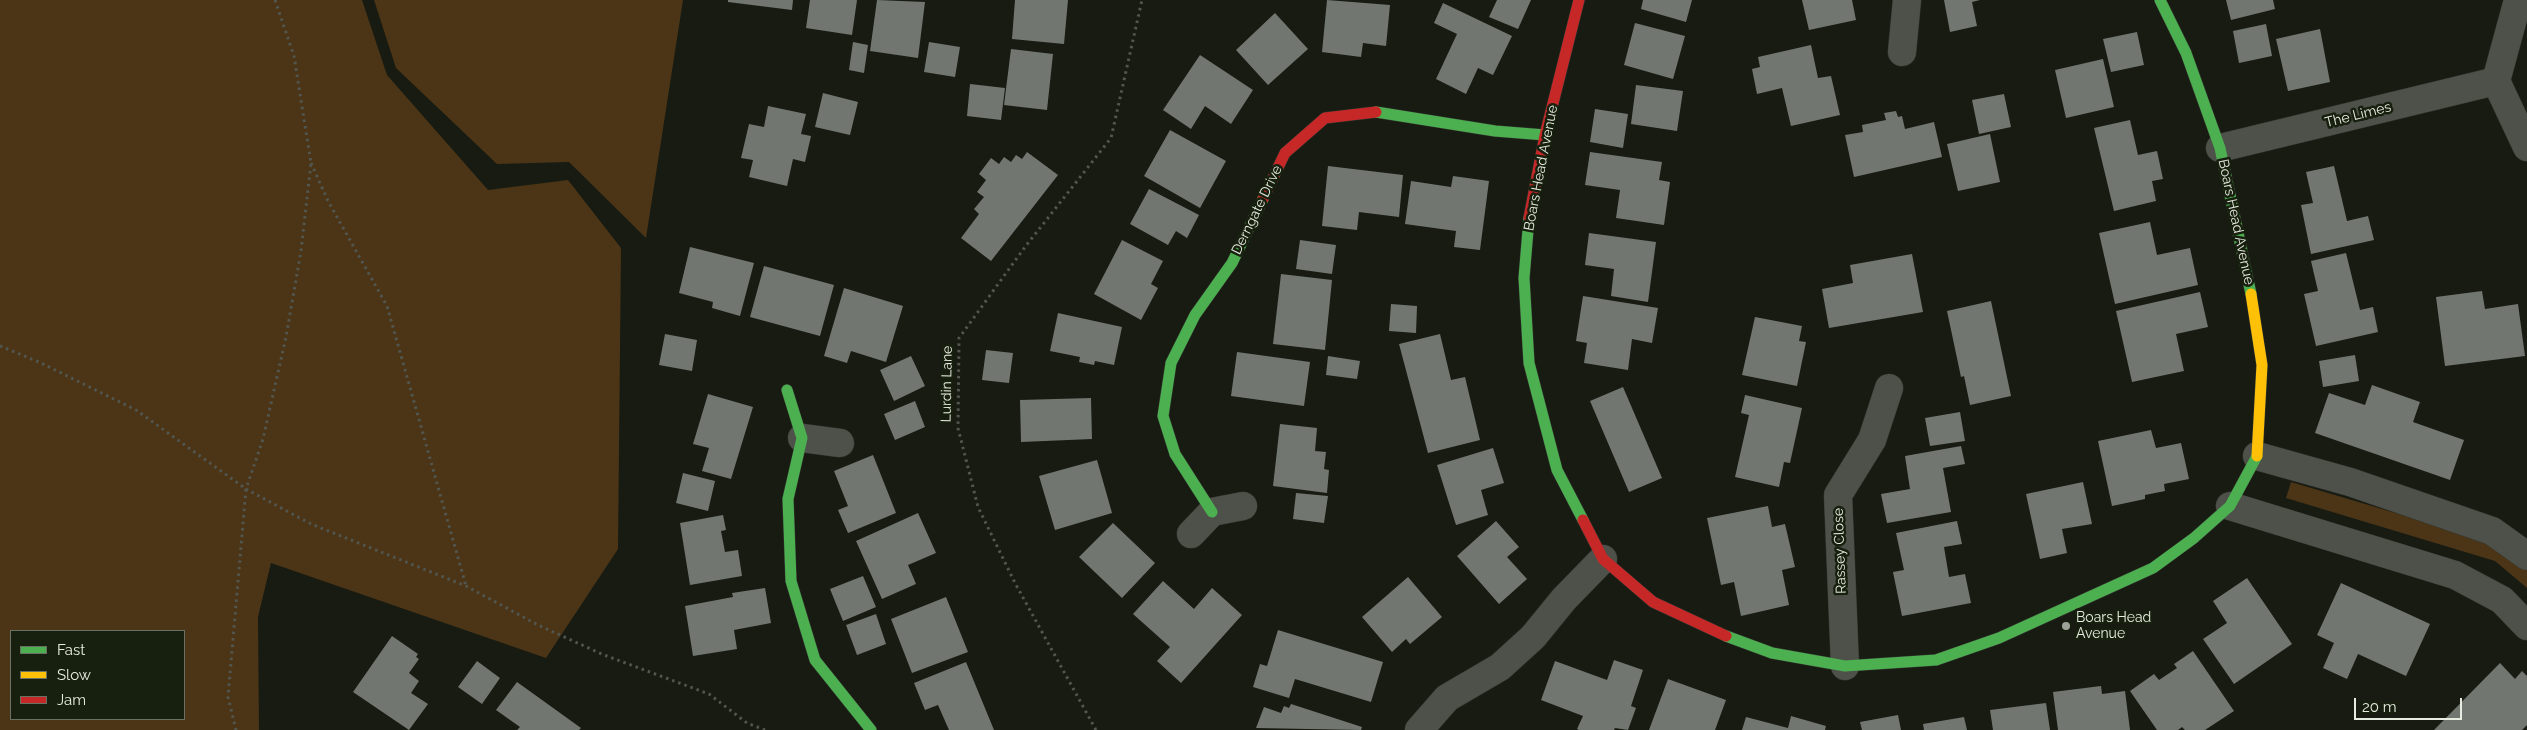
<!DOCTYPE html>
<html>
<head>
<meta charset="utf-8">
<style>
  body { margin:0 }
  #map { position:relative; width:2527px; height:730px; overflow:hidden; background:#171b12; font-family:Raleway,sans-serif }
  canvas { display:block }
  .legend { position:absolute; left:10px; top:630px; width:175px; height:90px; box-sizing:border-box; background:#171f0e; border:1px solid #6a7162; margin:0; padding:6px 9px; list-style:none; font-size:15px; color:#e6ece0 }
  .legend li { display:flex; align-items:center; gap:10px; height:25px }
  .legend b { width:25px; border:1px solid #6a7162 }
  .scale { position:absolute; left:2354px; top:698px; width:108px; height:22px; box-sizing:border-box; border:2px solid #e6ece0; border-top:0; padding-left:6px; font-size:15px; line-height:18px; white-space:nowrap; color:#e6ece0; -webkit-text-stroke:4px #171f0e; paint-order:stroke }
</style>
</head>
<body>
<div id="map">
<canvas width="2527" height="730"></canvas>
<ul class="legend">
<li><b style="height:6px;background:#4caf50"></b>Fast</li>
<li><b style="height:6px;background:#ffc107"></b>Slow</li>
<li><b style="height:6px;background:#c62828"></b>Jam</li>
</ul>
<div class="scale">20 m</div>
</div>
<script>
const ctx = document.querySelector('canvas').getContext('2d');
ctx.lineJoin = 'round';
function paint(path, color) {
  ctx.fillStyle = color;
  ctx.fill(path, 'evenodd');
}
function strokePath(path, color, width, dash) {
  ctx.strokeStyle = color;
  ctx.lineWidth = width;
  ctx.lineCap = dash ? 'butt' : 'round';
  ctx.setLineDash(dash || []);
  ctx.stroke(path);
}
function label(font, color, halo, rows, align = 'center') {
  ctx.font = font + ' Raleway,sans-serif';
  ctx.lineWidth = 5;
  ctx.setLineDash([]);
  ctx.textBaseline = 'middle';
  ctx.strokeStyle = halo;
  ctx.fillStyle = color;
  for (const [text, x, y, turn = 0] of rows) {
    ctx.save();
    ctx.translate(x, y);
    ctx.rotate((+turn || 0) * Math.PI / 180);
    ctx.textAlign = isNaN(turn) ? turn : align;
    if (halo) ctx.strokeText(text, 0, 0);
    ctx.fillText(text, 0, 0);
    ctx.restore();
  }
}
paint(new Path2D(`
  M0 0H362L387 75 488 190 568 180 621 248 618 549 546 658 271 563 258 617 259 730H0ZM11 631H184V719H11Z
  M374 0H683L646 238 569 162 497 164 396 68Z
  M2291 482 2490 541 2527 569V588L2495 561 2286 498Z`), '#4b3516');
paint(new Path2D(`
  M728 0H793L792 10 728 2Z
  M810 0H857L852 35 806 28Z
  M877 0 925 2 918 58 870 51Z
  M1015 0H1068L1064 44 1012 39Z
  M1327 0 1390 5 1386 46 1363 43 1361 57 1322 52Z
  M1497 0H1531L1518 29 1489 17Z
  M1643 0H1692L1686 22 1641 9Z
  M1802 0H1852L1856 20 1809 30Z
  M1944 0H1980L1972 2 1977 26 1950 32Z
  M2226 0H2273L2275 9 2231 20Z
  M1443 3 1512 36 1493 75 1478 68 1466 94 1436 79 1457 34 1434 23Z
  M1275 13 1308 49 1268 85 1236 50Z
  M1635 23 1685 36 1673 79 1624 65Z
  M2266 24 2272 56 2239 63 2233 31Z
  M2320 29 2330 82 2288 91 2276 39Z
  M2137 32 2144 65 2111 72 2103 39Z
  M853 42 868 45 864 73 849 70Z
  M929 42 960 47 955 77 924 72Z
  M1811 45 1818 78 1831 76 1840 115 1791 126 1782 88 1757 94 1752 69 1760 67 1758 57Z
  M1011 49 1053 54 1047 110 1004 105Z
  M1200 55 1253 90 1231 124 1205 106 1191 129 1163 110Z
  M2103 59 2114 107 2066 118 2055 70Z
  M970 84 1005 88 1001 120 967 116Z
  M1636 85 1683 91 1677 131 1631 124Z
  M823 93 858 102 850 135 815 127Z
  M2004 94 2011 127 1979 134 1972 100Z
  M768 106 806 114 801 134 811 136 805 162 793 159 787 186 749 177 753 160 741 158 749 124 764 127Z
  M1595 109 1628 114 1623 148 1590 142Z
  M1896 111 1898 117 1902 116 1905 129 1934 122 1942 157 1854 177 1845 135 1863 132 1862 125 1886 120 1884 113Z
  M2130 120 2138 155 2157 151 2163 179 2152 181 2156 201 2114 211 2094 128Z
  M1170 130 1226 161 1200 208 1144 176Z
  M1990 134 2000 182 1958 191 1947 144Z
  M1027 152 1058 175 991 261 961 238 979 214 974 209 984 197 977 192 986 180 979 174 991 158 999 164 1004 157 1011 162 1016 155 1022 159Z
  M1590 152 1662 162 1659 180 1670 182 1664 225 1616 218 1620 190 1585 185Z
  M1328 166 1403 175 1399 217 1359 212 1357 230 1322 226Z
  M2334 166 2347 221 2368 216 2374 240 2311 254 2301 205 2313 203 2306 172Z
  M1453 176 1489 181 1480 250 1454 247 1456 231 1405 224 1411 181 1451 187Z
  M1149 189 1199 215 1187 238 1176 231 1168 245 1130 224Z
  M2150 222 2157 255 2190 248 2198 285 2115 304 2099 233Z
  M1589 233 1656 242 1648 302 1611 296 1614 269 1585 265Z
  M1122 240 1163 261 1151 284 1158 288 1141 320 1094 294Z
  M1300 240 1336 245 1332 274 1296 269Z
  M690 247 754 263 740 316 712 308 713 302 679 293Z
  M2346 253 2360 310 2373 307 2378 332 2316 346 2304 294 2318 291 2311 261Z
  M1912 254 1923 312 1829 328 1822 289 1853 283 1850 265Z
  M764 266 834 285 820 336 750 317Z
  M1281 274 1332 280 1325 350 1273 344Z
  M844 288 903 306 886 362 851 351 847 363 824 356Z
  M2482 291 2485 309 2518 304 2525 356 2445 366 2436 297Z
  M2200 292 2208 327 2176 334 2184 371 2132 382 2116 311Z
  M1583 296 1658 308 1652 343 1632 339 1628 370 1584 363 1587 343 1576 341Z
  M1991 301 2011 396 1970 405 1964 376 1961 377 1947 311Z
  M1391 304 1417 306 1416 333 1389 331Z
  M1058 313 1122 327 1114 365 1095 361 1094 365 1079 362 1080 357 1050 351Z
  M1755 317 1802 326 1799 341 1806 342 1797 386 1742 375Z
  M665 334 697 340 692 371 659 365Z
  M1440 334 1451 380 1465 377 1480 440 1428 453 1399 344Z
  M986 350 1013 353 1009 383 982 380Z
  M1237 352 1310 362 1304 406 1231 396Z
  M2355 355 2359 381 2323 387 2319 361Z
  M911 356 925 386 894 401 880 370Z
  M1328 356 1360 361 1357 379 1326 375Z
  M2372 385 2420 402 2413 422 2464 440 2450 480 2315 433 2329 393 2365 405Z
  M1623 387 1662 478 1629 492 1590 401Z
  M708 394 753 407 731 479 702 471 709 448 693 444Z
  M1745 395 1802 408 1790 463 1784 462 1779 487 1735 477 1749 415 1741 413Z
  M1091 398 1092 439 1021 442 1020 400Z
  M915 401 925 427 895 440 884 414Z
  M1960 412 1965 441 1930 446 1925 418Z
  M1280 424 1317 428 1315 451 1326 452 1324 469 1329 470 1327 493 1273 486Z
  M2151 430 2156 448 2181 443 2189 479 2164 484 2165 491 2145 495V499L2112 506 2098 441Z
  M1961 446 1965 464 1943 468 1951 512 1887 523 1881 494 1910 489 1905 456Z
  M1493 448 1504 483 1481 490 1488 515 1456 525 1437 465Z
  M873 455 896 513 848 533 838 510 848 506 834 471Z
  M1097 460 1112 513 1055 530 1039 476Z
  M683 473 715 481 708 511 676 503Z
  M2083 482 2092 524 2062 529 2067 553 2040 559 2026 494Z
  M1296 493 1328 496 1324 523 1293 519Z
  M1768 506 1772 527 1785 524 1795 567 1782 570 1789 605 1741 616 1734 582 1721 585 1707 518Z
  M918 513 936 553 908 565 916 584 882 599 856 541Z
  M723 515 726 530 721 531 725 552 738 550 742 576 690 585 680 523Z
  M1496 521 1519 547 1507 557 1527 579 1499 604 1457 556Z
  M1957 521 1962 544 1944 547 1949 577 1965 574 1971 603 1902 616 1893 572 1904 570 1896 533Z
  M1113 523 1155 563 1122 598 1079 557Z
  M863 576 876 607 843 621 830 589Z
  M1408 577 1442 617 1410 644 1406 639 1392 652 1362 617Z
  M2247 578 2292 644 2234 684 2203 639 2227 623 2213 601Z
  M1163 581 1194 609 1212 588 1242 615 1181 683 1157 661 1170 647 1133 614Z
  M2341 583 2430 624 2406 676 2358 654 2347 679 2323 668 2334 643 2317 635Z
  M765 588 771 623 734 630 737 649 693 656 685 606 733 597 732 593Z
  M946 597 968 652 912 673 891 619Z
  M876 614 886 644 857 655 846 625Z
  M1278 630 1383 662 1371 702 1295 679 1289 698 1253 687 1260 664 1267 666Z
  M392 636 418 654 416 657 419 659 409 673 419 681 411 693 428 704 409 730 353 692Z
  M2193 651 2234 711 2205 730H2185L2182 727 2178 730H2157L2130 691 2154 674 2159 680 2177 668 2174 664Z
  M1614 660 1643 670 1631 706 1636 708 1628 730 1615 728 1614 730H1579L1577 729 1583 716 1541 700 1555 661 1607 680Z
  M477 661 500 678 482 704 458 687Z
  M966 662 994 730H949L938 705 925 710 914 683Z
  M2500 663 2515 679 2522 671 2527 676V725L2522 730H2434Z
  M1668 679 1726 700 1715 730H1649Z
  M517 682 581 728 579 730H517L520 727 496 710Z
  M2101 686 2102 694 2125 691 2130 730H2058L2053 692Z
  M2046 703 2050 730H1993L1990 710Z
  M1291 704 1362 727 1361 730 1256 728 1264 707 1281 713 1284 706 1289 708Z
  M1898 715 1901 730H1862L1860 722Z
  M1791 716 1826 726 1825 730H1742L1746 717 1788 728Z
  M1964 717 1967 730H1924L1923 724Z`), '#717770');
const street = new Path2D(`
  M1902 52 1907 0
  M2496 81 2518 0
  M2220 148 2496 81 2527 147
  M802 438 840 443
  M2257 456 2350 482 2492 531 2527 556
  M2230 506 2455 575 2502 600 2527 626
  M1191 534 1212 512 1243 506
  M1845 666 1838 495 1872 440 1889 388
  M1419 730 1447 698 1500 667 1533 637 1564 599 1603 559`);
const fast = new Path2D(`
  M2160 0 2186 53 2220 148 2251 294
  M1376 112 1495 131 1545 135
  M1529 218 1524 278 1529 363 1557 470 1583 520
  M787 390 802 438 788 499 791 581 815 660 871 730
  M1212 512 1175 454 1163 416 1171 363 1195 315 1232 263 1263 199
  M1726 636 1772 653 1845 666 1936 660 1999 638 2153 568 2194 538 2230 506 2257 456`);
const slow = new Path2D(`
  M2251 294 2262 365 2257 456`);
const jam = new Path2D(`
  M1263 199 1285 153 1325 118 1376 112
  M1529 218 1545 135 1579 0
  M1583 520 1603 559 1653 602 1726 636`);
strokePath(street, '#343731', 29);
strokePath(fast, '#343731', 12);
strokePath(slow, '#343731', 12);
strokePath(jam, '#343731', 12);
strokePath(new Path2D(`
  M275 0 294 56 311 163 301 251 286 337 263 439 246 489 311 524 466 586 538 625 604 655 709 694 747 723 765 730
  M311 163 328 201 387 306 466 586
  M0 346 39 362 136 410 246 489 228 697 236 730
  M1096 730 1015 583 978 507 958 428 959 338 1025 247 1111 138 1142 0`), '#52564f', 3, [2.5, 4]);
strokePath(street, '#4d5149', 28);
strokePath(fast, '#4caf50', 11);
strokePath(slow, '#ffc107', 11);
strokePath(jam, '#c62828', 11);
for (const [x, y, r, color] of [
  [2066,626,5,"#9ea398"]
]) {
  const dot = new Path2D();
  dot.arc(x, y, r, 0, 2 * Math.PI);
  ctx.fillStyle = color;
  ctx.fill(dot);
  strokePath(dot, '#171f0e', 2);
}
label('14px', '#e6ece0', '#171f0e', [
  ["The Limes",2358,115,-14],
  ["Boars Head Avenue",1541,168,-79],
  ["Derngate Drive",1257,210,-64],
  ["Boars Head Avenue",2236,222,78],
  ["Lurdin Lane",947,384,-89],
  ["Rassey Close",1840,551,-92]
]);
label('14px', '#e6ece0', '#171f0e', [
  ["Boars Head",2076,618],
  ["Avenue",2076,634]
], 'left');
</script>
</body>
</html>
